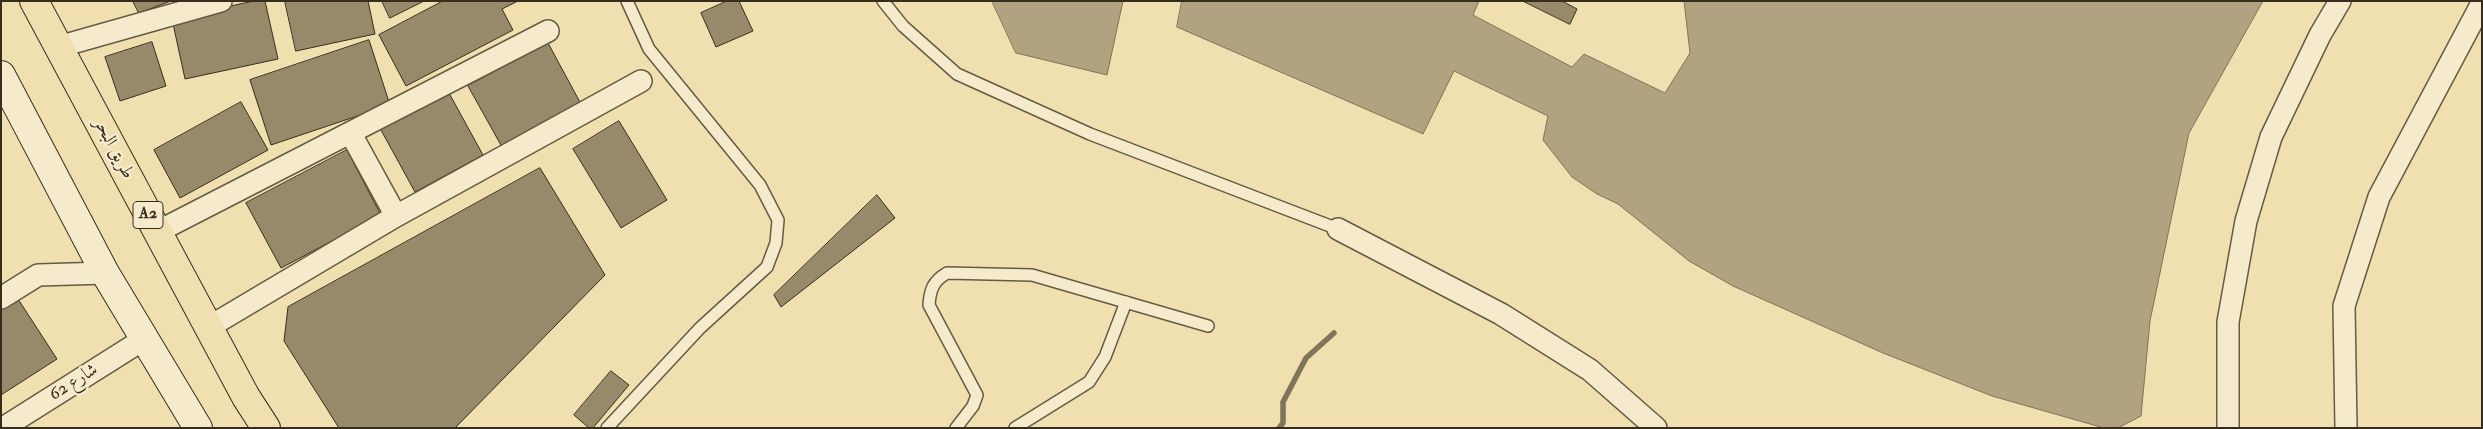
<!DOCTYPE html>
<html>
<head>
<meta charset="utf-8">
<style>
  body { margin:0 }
  #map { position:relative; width:2483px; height:429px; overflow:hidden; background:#f0e0b0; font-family:"IM FELL Double Pica",serif }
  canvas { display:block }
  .frame { position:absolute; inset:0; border:2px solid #372d1f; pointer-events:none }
</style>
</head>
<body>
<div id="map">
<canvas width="2483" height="429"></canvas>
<div class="frame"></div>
</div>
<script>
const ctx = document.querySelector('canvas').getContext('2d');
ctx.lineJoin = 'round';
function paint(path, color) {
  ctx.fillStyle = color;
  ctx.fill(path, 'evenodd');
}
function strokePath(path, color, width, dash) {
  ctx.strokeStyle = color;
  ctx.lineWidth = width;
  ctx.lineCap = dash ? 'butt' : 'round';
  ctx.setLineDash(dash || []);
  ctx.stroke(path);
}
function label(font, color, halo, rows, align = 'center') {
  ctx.font = font + ' "IM FELL Double Pica",Amiri,serif';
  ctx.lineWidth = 4.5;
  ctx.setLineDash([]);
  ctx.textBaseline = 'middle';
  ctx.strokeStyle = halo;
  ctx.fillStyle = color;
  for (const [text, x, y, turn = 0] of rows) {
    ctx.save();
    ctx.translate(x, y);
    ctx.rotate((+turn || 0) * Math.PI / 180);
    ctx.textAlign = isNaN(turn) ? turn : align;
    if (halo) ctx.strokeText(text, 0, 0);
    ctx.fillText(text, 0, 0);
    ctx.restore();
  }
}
const water = new Path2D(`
  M992 1H1123L1107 75 1016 53Z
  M1182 1H1479L1473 15 1572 67 1584 54 1665 93 1690 53 1684 1H2263L2189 133 2150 321 2141 416 2118 428H2104L1992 396 1883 353 1733 286 1689 261 1618 204 1597 194 1572 177 1543 140 1548 116 1454 71 1423 134 1177 27Z`);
paint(water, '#b1a37f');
strokePath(water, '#807459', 1);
strokePath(new Path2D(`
  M1279 428 1283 423V402L1306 358 1334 333`), '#807459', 5.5);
const building = new Path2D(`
  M133 1H171L139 13Z
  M254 1H265L278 59 185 79 172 19Z
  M285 1H368L375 34 296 51Z
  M382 1H424L390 18Z
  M443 1H518L502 9 513 30 406 86 379 35Z
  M727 1H739L753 31 716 47 701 13Z
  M1523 1H1562L1577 9 1570 24Z
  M369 40 390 105 271 145 250 80Z
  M152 42 166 86 120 101 105 57Z
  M548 43 581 104 502 147 468 86Z
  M449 93 483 155 415 192 381 130Z
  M241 102 268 150 180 198 154 150Z
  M619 121 667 200 621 228 573 149Z
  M347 150 381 215 281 268 246 203Z
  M540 168 605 275 455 428H339L284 341 288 307Z
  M877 195 895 218 781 307 774 295Z
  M18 299 57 359 1 395V310Z
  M611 371 629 385 593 428H589L574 415Z`);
paint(building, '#978a6a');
strokePath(building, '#372d1f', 1);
const lane = new Path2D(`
  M883 1 903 26 957 74 1090 134 1338 229
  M607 428 700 328 767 267 776 243 778 220 760 185 649 49 627 1
  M956 428 973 406 977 395 929 305C930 290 933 281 947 273L1032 275 1208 326
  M1015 428 1089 382 1105 357 1126 302`);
const street = new Path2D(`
  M58 47 221 1
  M351 134 396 216
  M1338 229 1501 314 1590 370 1656 428
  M157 232 548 31
  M1 298 38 275 105 273
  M209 327 396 216 641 81
  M3 428 144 339
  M2228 428V322L2246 221 2271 137 2320 35 2340 1
  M2346 428 2344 306 2379 197 2482 3`);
const secondary = new Path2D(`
  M1 75 105 273 198 428`);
const highway = new Path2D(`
  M34 1 246 397 266 428`);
strokePath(lane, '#655a43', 14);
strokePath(street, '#655a43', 24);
strokePath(secondary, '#372d1f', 30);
strokePath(highway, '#372d1f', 30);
strokePath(lane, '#f5ebcc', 11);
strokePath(street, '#f5ebcc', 21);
strokePath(secondary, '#f5ebcc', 28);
strokePath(highway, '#f0e0b0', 28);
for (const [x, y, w] of [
  [148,215,30]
]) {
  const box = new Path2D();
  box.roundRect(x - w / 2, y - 13.5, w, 27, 4);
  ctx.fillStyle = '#f5ebcc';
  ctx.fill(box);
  strokePath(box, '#372d1f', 1);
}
label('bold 16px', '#372d1f', null, [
  ["A2",148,215]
]);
label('18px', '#372d1f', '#f5ebcc', [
  ["طريق البحر",113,149,62],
  ["شارع 62",74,383,-32]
]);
</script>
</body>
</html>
